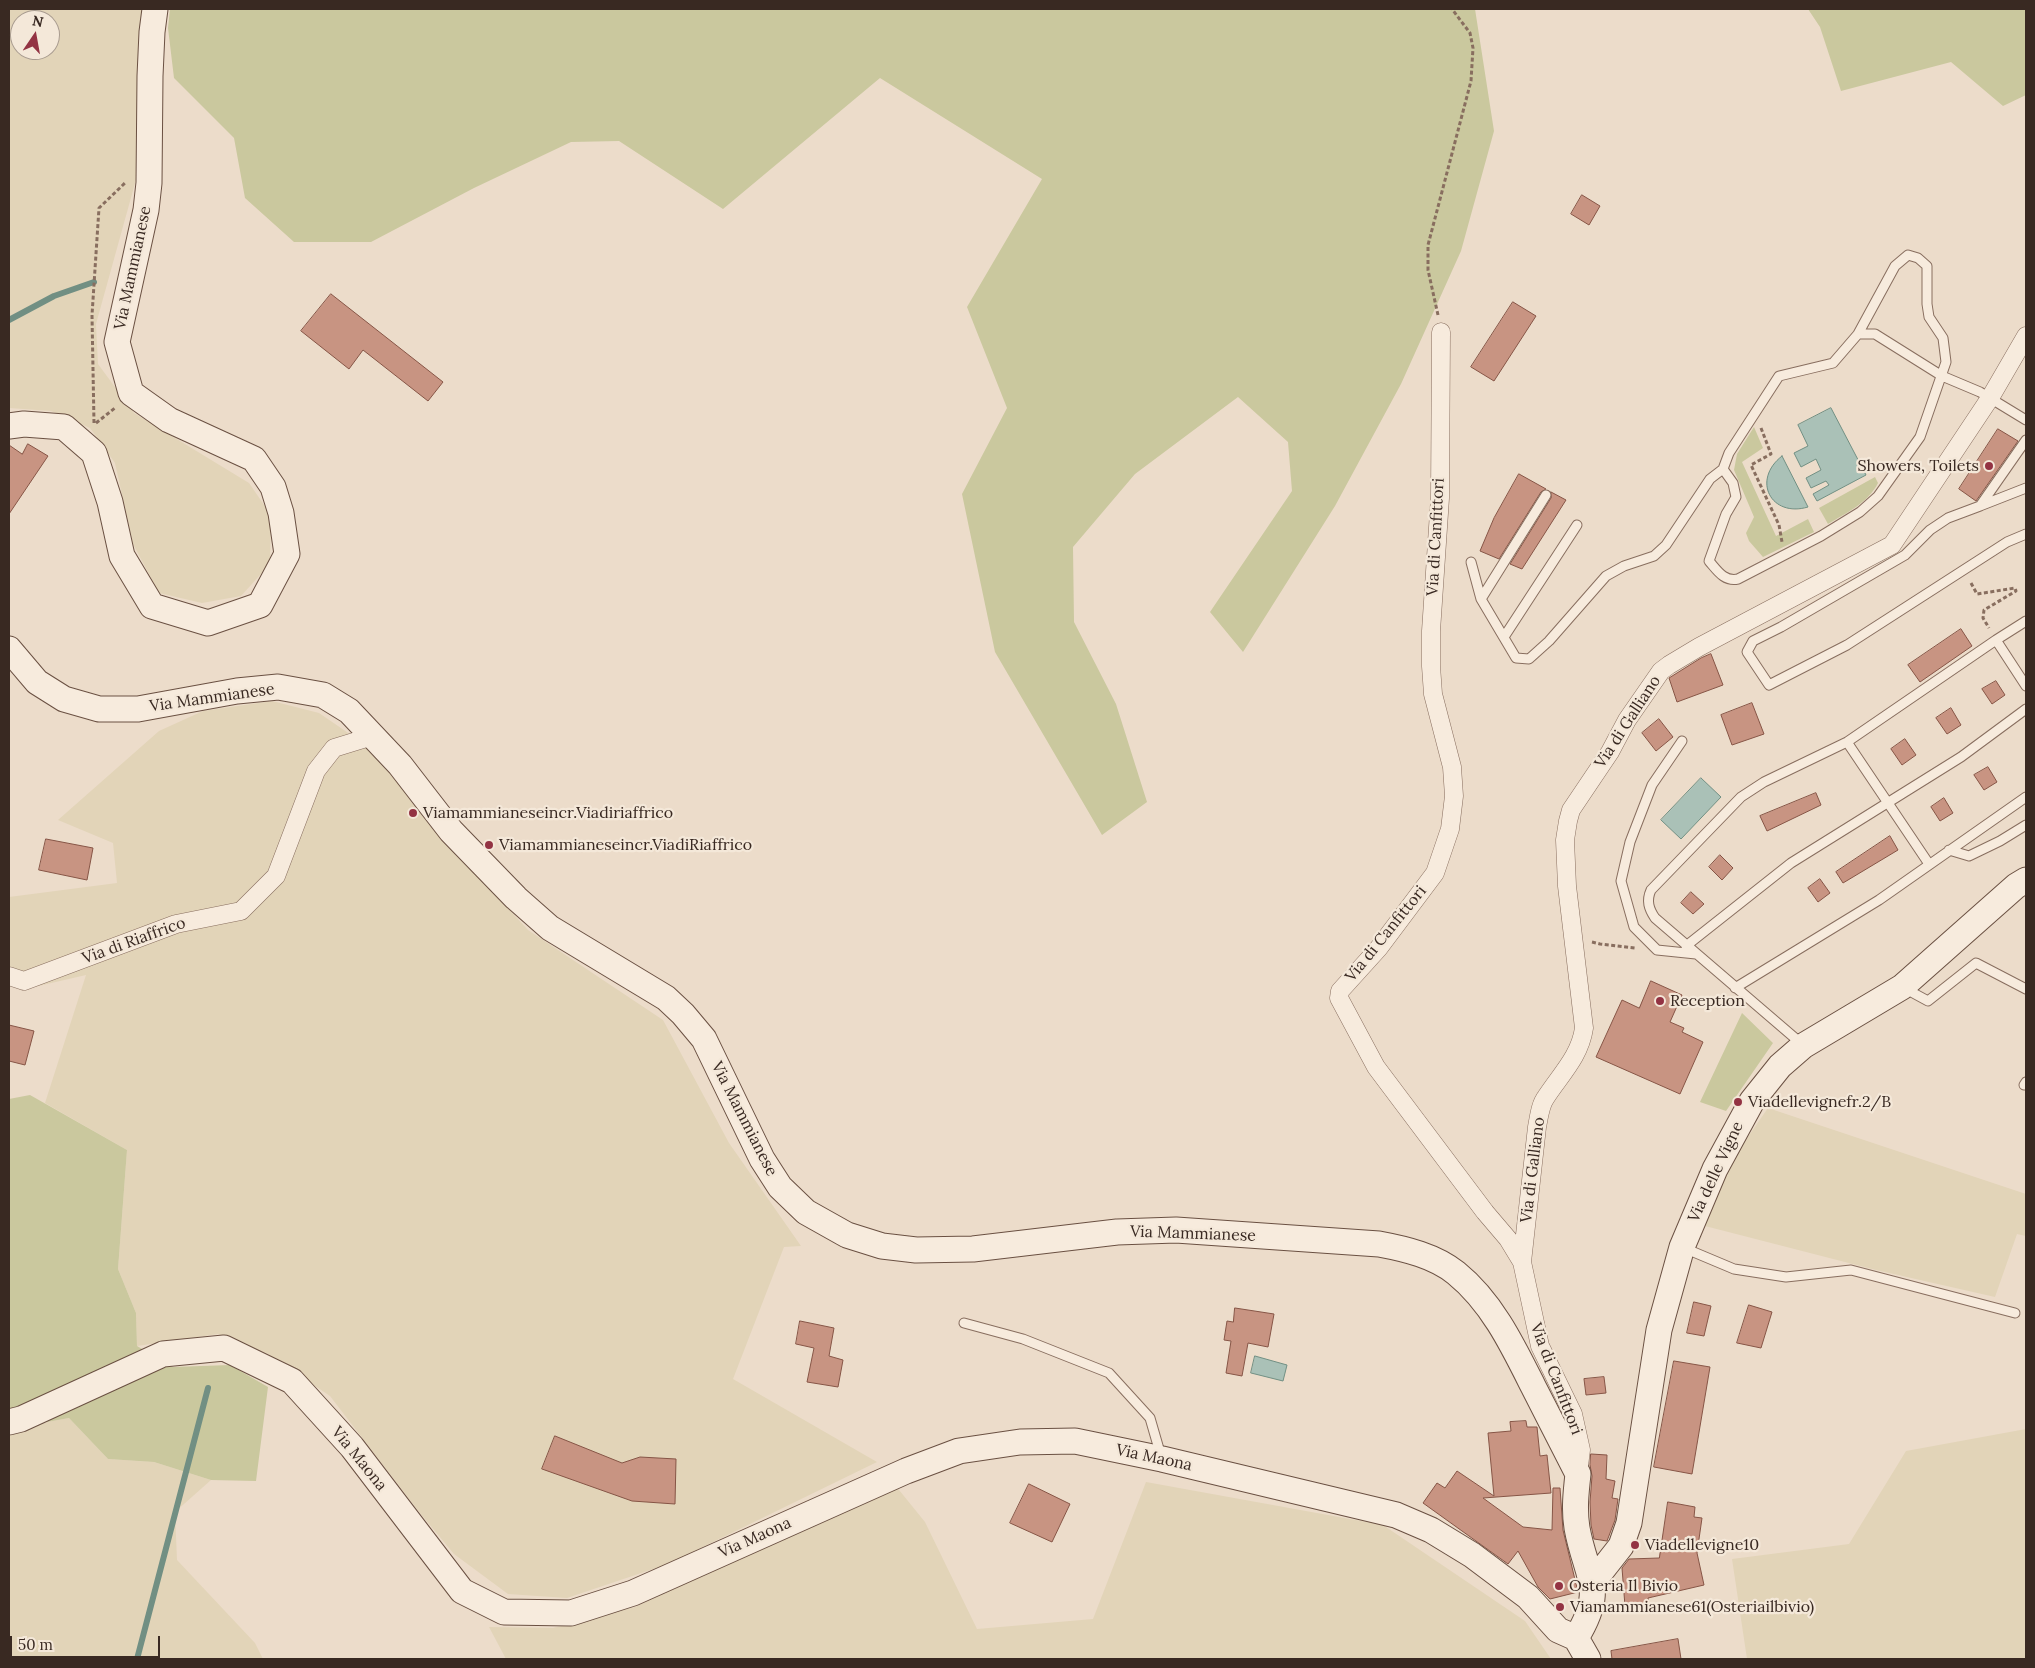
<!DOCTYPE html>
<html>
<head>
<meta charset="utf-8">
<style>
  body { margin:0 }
  #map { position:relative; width:2035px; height:1668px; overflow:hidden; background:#ecdcca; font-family:Lora,serif }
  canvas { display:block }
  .frame { position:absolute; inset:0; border:10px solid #392922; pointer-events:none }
  .north { position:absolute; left:10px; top:10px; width:50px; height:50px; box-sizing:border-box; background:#f4e8d9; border:1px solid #a99c90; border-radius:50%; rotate:12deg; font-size:14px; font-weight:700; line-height:20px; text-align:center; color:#392922 }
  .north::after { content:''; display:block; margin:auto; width:18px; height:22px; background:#933343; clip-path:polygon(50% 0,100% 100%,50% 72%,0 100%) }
  .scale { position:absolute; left:10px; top:1636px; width:150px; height:22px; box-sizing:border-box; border:2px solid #392922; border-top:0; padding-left:6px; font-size:15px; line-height:18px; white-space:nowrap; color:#392922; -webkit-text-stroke:4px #f4e8d9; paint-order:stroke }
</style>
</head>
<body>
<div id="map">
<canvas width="2035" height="1668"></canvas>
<div class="frame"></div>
<div class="north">N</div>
<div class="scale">50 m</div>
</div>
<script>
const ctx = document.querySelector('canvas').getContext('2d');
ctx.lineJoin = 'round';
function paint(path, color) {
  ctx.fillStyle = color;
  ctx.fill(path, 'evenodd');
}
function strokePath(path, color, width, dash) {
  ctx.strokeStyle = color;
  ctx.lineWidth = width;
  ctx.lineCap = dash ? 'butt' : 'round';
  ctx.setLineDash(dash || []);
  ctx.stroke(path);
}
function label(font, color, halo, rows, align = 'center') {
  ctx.font = font + ' Lora,serif';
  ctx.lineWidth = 4.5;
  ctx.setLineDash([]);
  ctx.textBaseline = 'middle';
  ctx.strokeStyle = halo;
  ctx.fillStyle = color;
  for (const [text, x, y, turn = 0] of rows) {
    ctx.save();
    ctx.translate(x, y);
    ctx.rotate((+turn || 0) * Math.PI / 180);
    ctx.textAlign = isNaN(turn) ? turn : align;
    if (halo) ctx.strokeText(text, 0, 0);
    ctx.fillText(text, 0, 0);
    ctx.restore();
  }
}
paint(new Path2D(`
  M9 9H143L137 176 96 324 98 364 134 413 249 483 271 515 270 564 241 596 202 603 159 593 133 544 115 463 90 428 51 411 9 408ZM20 20H50V50H20Z
  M272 701 319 713 379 754 454 850 528 930 663 1020 729 1143 801 1246 784 1247 733 1379 877 1462 668 1564 567 1598 508 1594 454 1554 419 1512 330 1396 268 1354 218 1334 137 1346 136 1313 118 1269 127 1150 45 1103 86 975 34 987 9 982V897L117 883 113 843 58 820 159 731 203 711Z
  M1768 1108 2026 1194V1236L2017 1234 1995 1297 1876 1270 1705 1226 1734 1157Z
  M69 1418 108 1459 154 1462 211 1480 175 1512 177 1560 255 1643 263 1659H9V1434L47 1422Z
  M2026 1429V1659H1747L1732 1559 1849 1544 1906 1451Z
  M1146 1482 1383 1525 1525 1621 1551 1659H506L489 1627 553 1628 635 1607 895 1485 925 1522 977 1629 1093 1619Z`), '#e2d4b8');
paint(new Path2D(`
  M170 9H1475L1494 131 1461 251 1401 384 1335 506 1243 652 1210 612 1292 491 1288 442 1238 397 1135 474 1073 547 1074 622 1116 704 1147 802 1102 835 995 652 962 494 1007 408 967 307 1042 179 880 78 723 209 619 141 571 142 474 188 371 242H294L245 198 234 138 174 78 168 28Z
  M1808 9H2026V95L2003 106 1951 62 1841 91 1820 27Z
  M1754 427 1763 448 1742 462 1776 536 1808 519 1814 532 1763 557 1749 541 1746 533 1754 517 1734 470 1737 454Z
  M1875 477 1878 483C1868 503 1846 513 1828 524L1819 508Z
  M1742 1013 1773 1043 1726 1111 1700 1102Z
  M30 1095 127 1150 118 1269 136 1313 137 1346 173 1367 230 1365 268 1387 256 1481 211 1480 154 1462 108 1459 69 1418 47 1422H9V1099Z`), '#cac89e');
const water = new Path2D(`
  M1831 408 1866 475 1817 501 1813 494 1829 485 1826 481 1811 488 1806 478 1821 470 1816 459 1801 467 1794 453 1808 446 1798 425Z
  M1782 456 1808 507C1771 518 1751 480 1782 456Z
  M1701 778 1721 797 1681 839 1661 820Z
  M1255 1356 1287 1365 1283 1381 1251 1373Z`);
paint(water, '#aac1b7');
strokePath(water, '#718f83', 1);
strokePath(new Path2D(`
  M9 320 54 296 94 282
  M137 1659 208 1388`), '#718f83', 6);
const building = new Path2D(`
  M1582 195 1600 206 1589 225 1571 214Z
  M331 294 443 382 428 401 363 350 349 369 301 331Z
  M1513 302 1536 316 1494 381 1471 367Z
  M1998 429 2018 441 1976 501 1959 489Z
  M28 444 48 456 9 514V445L22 454Z
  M1519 474 1546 489 1541 492 1499 559 1480 551 1494 518Z
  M1551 492 1566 500 1522 569 1510 564 1551 498Z
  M1961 629 1972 646 1920 682 1908 665Z
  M1711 654 1723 685 1677 702 1669 678 1701 658Z
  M1996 681 2005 695 1992 704 1982 689Z
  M1752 703 1764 734 1732 745 1721 715Z
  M1951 708 1961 725 1947 734 1936 718Z
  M1659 719 1673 737 1656 751 1642 733Z
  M1905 739 1916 755 1902 765 1891 749Z
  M1988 767 1997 782 1984 790 1974 775Z
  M1816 793 1821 805 1767 831 1760 816Z
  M1944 798 1953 813 1940 821 1931 807Z
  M1890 836 1898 850 1843 883 1836 872Z
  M46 839 93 848 87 880 39 870Z
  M1720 855 1733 868 1722 880 1709 867Z
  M1820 879 1830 893 1818 902 1808 888Z
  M1691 892 1704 904 1693 914 1681 903Z
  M1651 981 1682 995 1670 1022 1684 1028 1682 1032 1703 1042 1680 1094 1596 1057 1622 1000 1639 1008Z
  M9 1025 34 1031 25 1065 9 1061Z
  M1694 1302 1711 1306 1704 1336 1687 1333Z
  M1749 1305 1772 1312 1761 1348 1737 1343Z
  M1235 1308 1274 1314 1268 1347 1248 1343 1242 1376 1226 1373 1231 1341 1224 1340 1227 1321 1233 1322Z
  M800 1321 834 1328 829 1356 843 1360 838 1387 807 1382 814 1348 796 1344Z
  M1674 1361 1710 1367 1692 1474 1654 1467Z
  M1604 1377 1606 1393 1586 1395 1584 1379Z
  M1526 1421 1527 1427H1537L1540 1456 1547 1455 1551 1493 1483 1498 1523 1527 1552 1530 1553 1488H1560L1563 1530 1578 1592 1550 1599 1538 1587 1518 1551 1508 1564 1423 1503 1437 1483 1445 1488 1457 1471 1494 1496 1488 1433 1511 1431 1510 1422Z
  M555 1436 622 1463 640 1457 676 1459 675 1504 632 1501 542 1469Z
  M1591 1454 1607 1455 1606 1479 1615 1481 1612 1498 1618 1499 1615 1520 1607 1541 1594 1539 1591 1525 1590 1502 1592 1476 1590 1465Z
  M1029 1484 1070 1504 1052 1542 1010 1523Z
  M1668 1502 1695 1507 1694 1517 1702 1518 1697 1553 1704 1585 1648 1598 1649 1604 1625 1606 1622 1568 1629 1559 1659 1558Z
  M1678 1639 1681 1659H1612L1611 1651Z`);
paint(building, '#c89482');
strokePath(building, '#865546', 1);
const lane = new Path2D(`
  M1858 334 1895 266 1908 255 1918 258 1927 266V304L1929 317 1943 338 1946 362 1920 437 1878 496 1860 512 1821 536 1738 579C1724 582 1717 570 1709 561L1726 514 1736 497 1733 483 1723 469 1729 453 1779 376 1833 363 1858 334H1875L1942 376 1980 392 2026 420
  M2026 440 1980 506 1948 518 1930 530 1905 555 1781 627 1753 641 1747 652 1769 685 1847 645 2007 542 2026 534
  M1980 506 2026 488
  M1471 562 1481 599 1516 658 1529 659 1549 641 1606 576 1624 566 1654 556 1666 545 1710 479 1723 469
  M1481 599 1546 495
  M1504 637 1577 525
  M1996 640 2026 686
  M1682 741 1652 785 1630 842 1621 881 1634 927 1657 950 1696 954
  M1847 742 1929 864
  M1949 850 1969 856 2000 841 2026 825
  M1686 946 1791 863 1961 757 2026 709
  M1735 988 1879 900 2026 797
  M1904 988 1928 1001 1976 963 2026 989
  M1803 1045 1655 918C1649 909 1646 901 1651 890L1741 797 1764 782 1847 742 1996 640 2026 621
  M2024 1085 2026 1082
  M1684 1248 1734 1269 1786 1277 1851 1270 2015 1313
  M964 1323 1023 1339 1109 1373 1150 1418 1161 1456`);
const street = new Path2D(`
  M1441 332 1440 498 1431 631V666L1433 694 1452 767 1454 796 1450 829 1435 873 1378 949 1340 991 1339 998 1376 1067 1485 1212 1508 1239 1522 1262 1540 1346 1573 1414 1581 1450 1578 1474
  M9 976 24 981 176 924 241 911 276 876 316 771 334 748 373 736
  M1522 1262 1537 1127C1539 1117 1540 1105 1546 1097 1561 1074 1580 1056 1584 1028L1567 886 1565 840 1568 821 1571 810 1610 752 1627 720 1661 671 1669 665 1699 647 1892 545 1990 398 2026 336`);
const secondary = new Path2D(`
  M9 426 24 424 64 427 94 453 110 502 122 556 152 606 208 623 260 605 287 554 281 513 273 487 254 459 169 420 131 393 117 342 146 210 149 183 150 76 152 32 155 9
  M9 649 37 682 64 699 99 709H138L237 691 278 687 323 695 349 711 400 765 451 831 516 898 550 928 666 998 683 1014 704 1039 762 1159 780 1187 806 1212 847 1235 882 1246 916 1250 973 1249 1117 1232 1176 1230 1379 1244C1406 1249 1435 1256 1456 1273 1492 1302 1513 1346 1533 1386 1548 1415 1563 1445 1578 1474 1576 1492 1574 1510 1577 1528 1586 1578 1607 1588 1576 1638
  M9 1422 21 1419 163 1354 224 1348 292 1381 352 1447 462 1591 504 1612 571 1613 633 1593 906 1471 959 1451 1020 1442 1075 1441 1162 1459 1396 1515 1431 1530 1472 1555 1528 1597 1558 1630 1576 1638
  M1592 1583 1621 1546 1629 1523 1659 1330 1682 1247 1715 1169 1752 1101 1780 1066 1803 1046 1902 987 2016 886 2026 880
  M1576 1638 1588 1659`);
strokePath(lane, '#886e5f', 11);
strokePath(street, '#886e5f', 19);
strokePath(secondary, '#6a5042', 27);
strokePath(new Path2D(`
  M1438 315 1428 270V245L1471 81 1473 48 1470 33 1452 9
  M94 423 92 315 99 208 126 182
  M96 423 115 408
  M1761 428 1771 454 1751 465 1779 525 1782 542
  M1971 583 1977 594 2015 588 2016 591 1984 610 1983 618 1989 628
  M1592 942 1600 944 1635 948`), '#886e5f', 3, [4, 2.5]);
strokePath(lane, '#f7ebdd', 9);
strokePath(street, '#f7ebdd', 18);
strokePath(secondary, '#f7ebdd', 25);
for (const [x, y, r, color] of [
  [1989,466,5,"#933343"],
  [413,813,5,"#933343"],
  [489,845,5,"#933343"],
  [1660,1001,5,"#933343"],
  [1738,1102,5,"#933343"],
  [1635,1545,5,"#933343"],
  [1559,1586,5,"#933343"],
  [1560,1607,5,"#933343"]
]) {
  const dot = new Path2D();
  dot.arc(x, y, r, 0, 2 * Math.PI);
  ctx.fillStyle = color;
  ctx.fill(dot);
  strokePath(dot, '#f4e8d9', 2);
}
label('16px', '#392922', '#f4e8d9', [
  ["Via Mammianese",133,268,-78],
  ["Via di Canfittori",1436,537,-87],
  ["Via Mammianese",212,698,-8],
  ["Via di Galliano",1628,722,-57],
  ["Via di Canfittori",1386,934,-51],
  ["Via di Riaffrico",134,941,-20],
  ["Via Mammianese",744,1119,63],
  ["Via di Galliano",1533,1170,-83],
  ["Via delle Vigne",1716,1172,-65],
  ["Via Mammianese",1193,1234,2],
  ["Via di Canfittori",1556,1379,69],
  ["Via Maona",1154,1458,12],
  ["Via Maona",359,1459,51],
  ["Via Maona",755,1538,-24]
]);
label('16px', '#392922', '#f4e8d9', [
  ["Showers, Toilets",1979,466,"right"],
  ["Viamammianeseincr.Viadiriaffrico",423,813],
  ["Viamammianeseincr.ViadiRiaffrico",499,845],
  ["Reception",1670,1001],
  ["Viadellevignefr.2/B",1748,1102],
  ["Viadellevigne10",1645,1545],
  ["Osteria Il Bivio",1569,1586],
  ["Viamammianese61(Osteriailbivio)",1570,1607]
], 'left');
</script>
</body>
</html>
